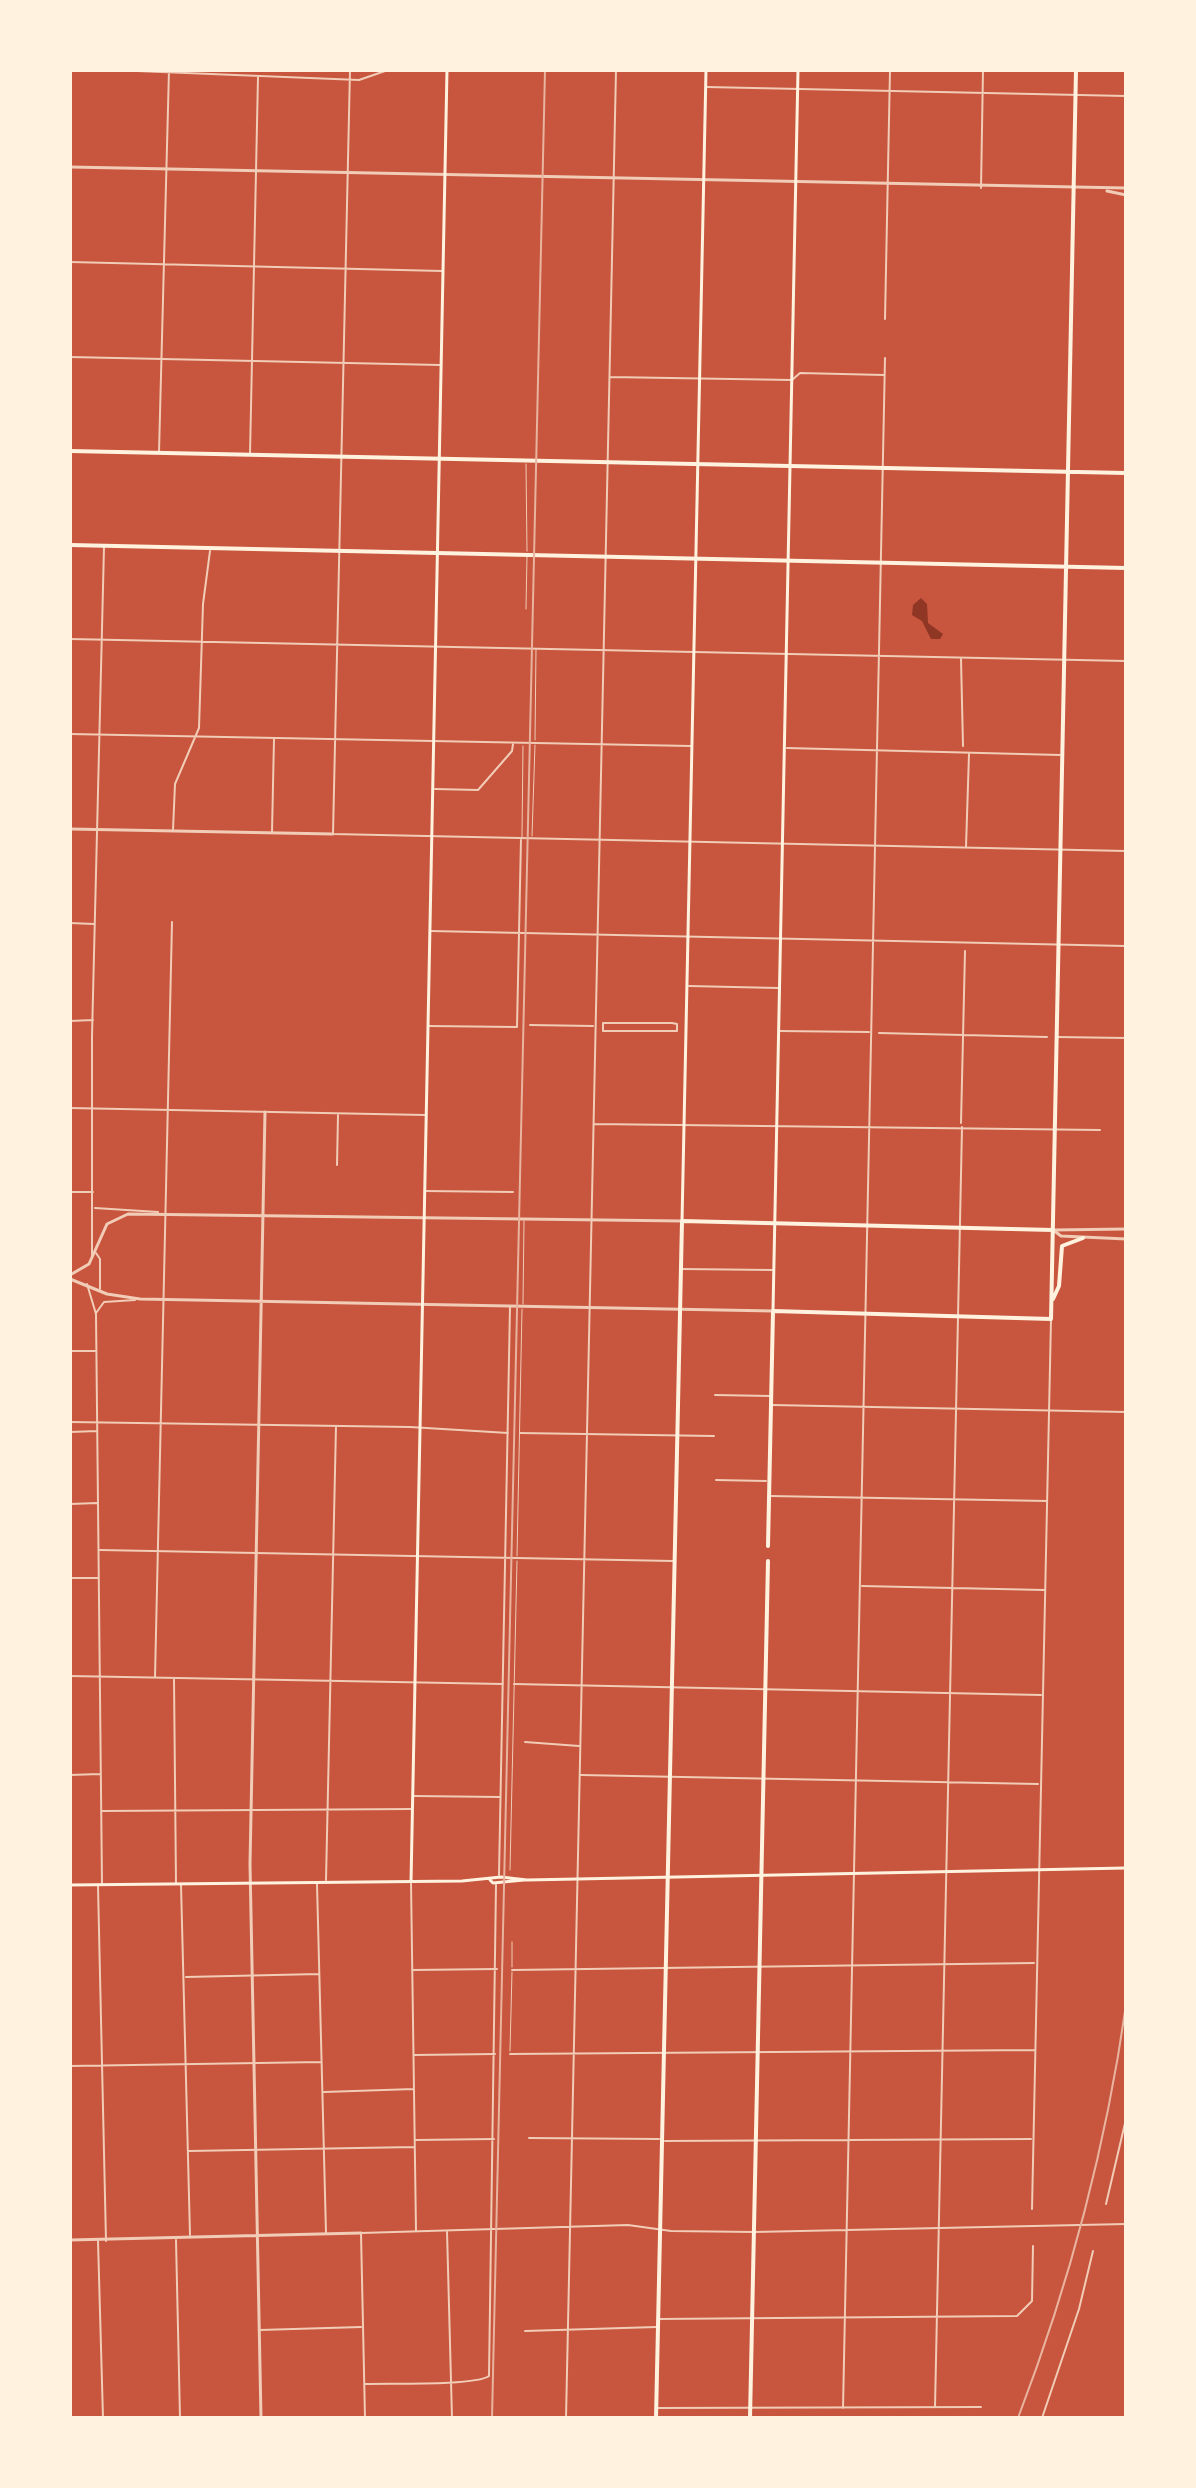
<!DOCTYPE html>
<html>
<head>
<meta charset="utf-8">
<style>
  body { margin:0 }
  #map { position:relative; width:1196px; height:2488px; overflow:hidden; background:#c8553d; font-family:Inter,sans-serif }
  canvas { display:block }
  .frame { position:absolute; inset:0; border:72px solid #fff3e0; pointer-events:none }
</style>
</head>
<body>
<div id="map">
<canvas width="1196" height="2488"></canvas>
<div class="frame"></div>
</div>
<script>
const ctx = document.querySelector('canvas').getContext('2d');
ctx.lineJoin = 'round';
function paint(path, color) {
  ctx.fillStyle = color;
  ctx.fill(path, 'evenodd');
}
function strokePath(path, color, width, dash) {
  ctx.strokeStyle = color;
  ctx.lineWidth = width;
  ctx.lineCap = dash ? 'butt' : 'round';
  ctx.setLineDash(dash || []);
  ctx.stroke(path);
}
paint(new Path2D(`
  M921 598 927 604 928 623 943 634 940 639H931L922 621 912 615 913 605Z`), '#8f3625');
strokePath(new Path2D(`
  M526 464 527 551
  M526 609 527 556
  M535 740 536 649
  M532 836 535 745
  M522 837 523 746
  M523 1304 524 1221
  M517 1556 522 1309
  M510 1870 517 1561
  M512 1967V1942
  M510 2051 512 1972`), '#f1ccb7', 1);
strokePath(new Path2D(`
  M961 659 963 746
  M603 1023H672L677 1024V1031H603Z
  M879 1033 1047 1037
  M961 1123 965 951`), '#f1ccb7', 2);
strokePath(new Path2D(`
  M112 70 359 80 388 70
  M350 70 333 834 1126 851
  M707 87 1126 96
  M981 188 983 70
  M70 262 442 271
  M885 319 890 70
  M70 357 440 365
  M610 377 792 380 800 373 884 375
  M159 452 169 70
  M250 454 258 77
  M70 639 1126 661
  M70 734 691 746
  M787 748 1060 755
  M435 789 478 790 512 751 513 744
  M173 830 175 784 199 728 203 604 210 551
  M272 832 274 739
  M966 847 969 754
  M70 923 94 924
  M431 931 1126 946
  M689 986 778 988
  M70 1021 93 1020
  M530 1025 593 1026
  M428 1026 517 1027 521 839
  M779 1031 869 1032
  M1057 1037 1126 1038
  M70 1108 425 1115
  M594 1124 1100 1130
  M337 1165 338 1115
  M426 1191 513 1192
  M70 1192H93
  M95 1208 158 1212
  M96 1253 100 1259V1289
  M92 1256V1036L104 547
  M682 1269 772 1270
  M87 1284 96 1314 102 1885
  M96 1313 104 1302 135 1300
  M70 1351H95
  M715 1395 770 1396
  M772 1405 1126 1412
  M70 1422 410 1427 508 1433
  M70 1432 97 1431
  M520 1433 714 1436
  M716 1480 766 1481
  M770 1496 1047 1501
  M70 1504 97 1503
  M100 1550 673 1561
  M70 1578H98
  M862 1586 1044 1590
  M70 1676 503 1684
  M155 1677 172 922
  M174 1679 176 1884
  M514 1684 1041 1695
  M525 1742 579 1746
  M70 1775 100 1774
  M581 1775 1038 1784
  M414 1796 500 1797
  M102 1811 411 1809
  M499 1875 510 1307
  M326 1880 336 1426
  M411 1882 416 2231
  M317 1884 326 2233
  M181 1885 190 2235
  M98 1886 106 2241
  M412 1970 497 1969
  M512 1970 1034 1963
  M186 1977 319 1974
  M510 2054 1035 2050
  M414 2055 495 2054
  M70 2066 321 2062
  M324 2092 414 2089
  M529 2138 659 2139
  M416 2140 494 2139
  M665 2141 1031 2139
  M189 2151 414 2147
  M1106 2204 1126 2119
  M1032 2209 1051 1319
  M447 2231 452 2418
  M176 2240 180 2418
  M98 2241 103 2418
  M659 2319 1017 2316 1032 2301 1033 2246
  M260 2330 361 2327
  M525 2331 656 2327
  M365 2384C388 2383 475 2386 489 2376L496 1885
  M935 2407 962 1127
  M658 2408 981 2407
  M843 2408 885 358
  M365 2418 361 2233 628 2225 671 2231 754 2232 1126 2224
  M566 2418 616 70
  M1042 2418 1079 2309 1093 2251`), '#f1ccb7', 2);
strokePath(new Path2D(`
  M70 167 1126 188
  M1107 191 1126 195
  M70 829 333 834
  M1053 1230 1061 1236 1126 1239
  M1054 1230 1126 1229
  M70 1275 89 1264 107 1224 128 1214 682 1221
  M70 1279 107 1294 140 1299 773 1311
  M70 2240 361 2233
  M261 2418 250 1864 265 1112`), '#f1ccb7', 3);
strokePath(new Path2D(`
  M682 1221 706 70
  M773 1310 798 70
  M490 1880 493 1883 524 1880
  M411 1881 447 70
  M70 1885 462 1881 501 1877 527 1880 1126 1868`), '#fff3e0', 3);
strokePath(new Path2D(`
  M70 451 1126 473
  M70 545 1126 568
  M1053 1299 1059 1286 1062 1246 1083 1238
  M768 1546 773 1311 1051 1319 1076 70
  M656 2418 682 1221 1053 1230
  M750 2418 768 1561`), '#fff3e0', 4);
strokePath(new Path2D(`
  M492 2418 545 70
  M1018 2418C1069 2285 1106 2146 1126 2005`), '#e9b49f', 2);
</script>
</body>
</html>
